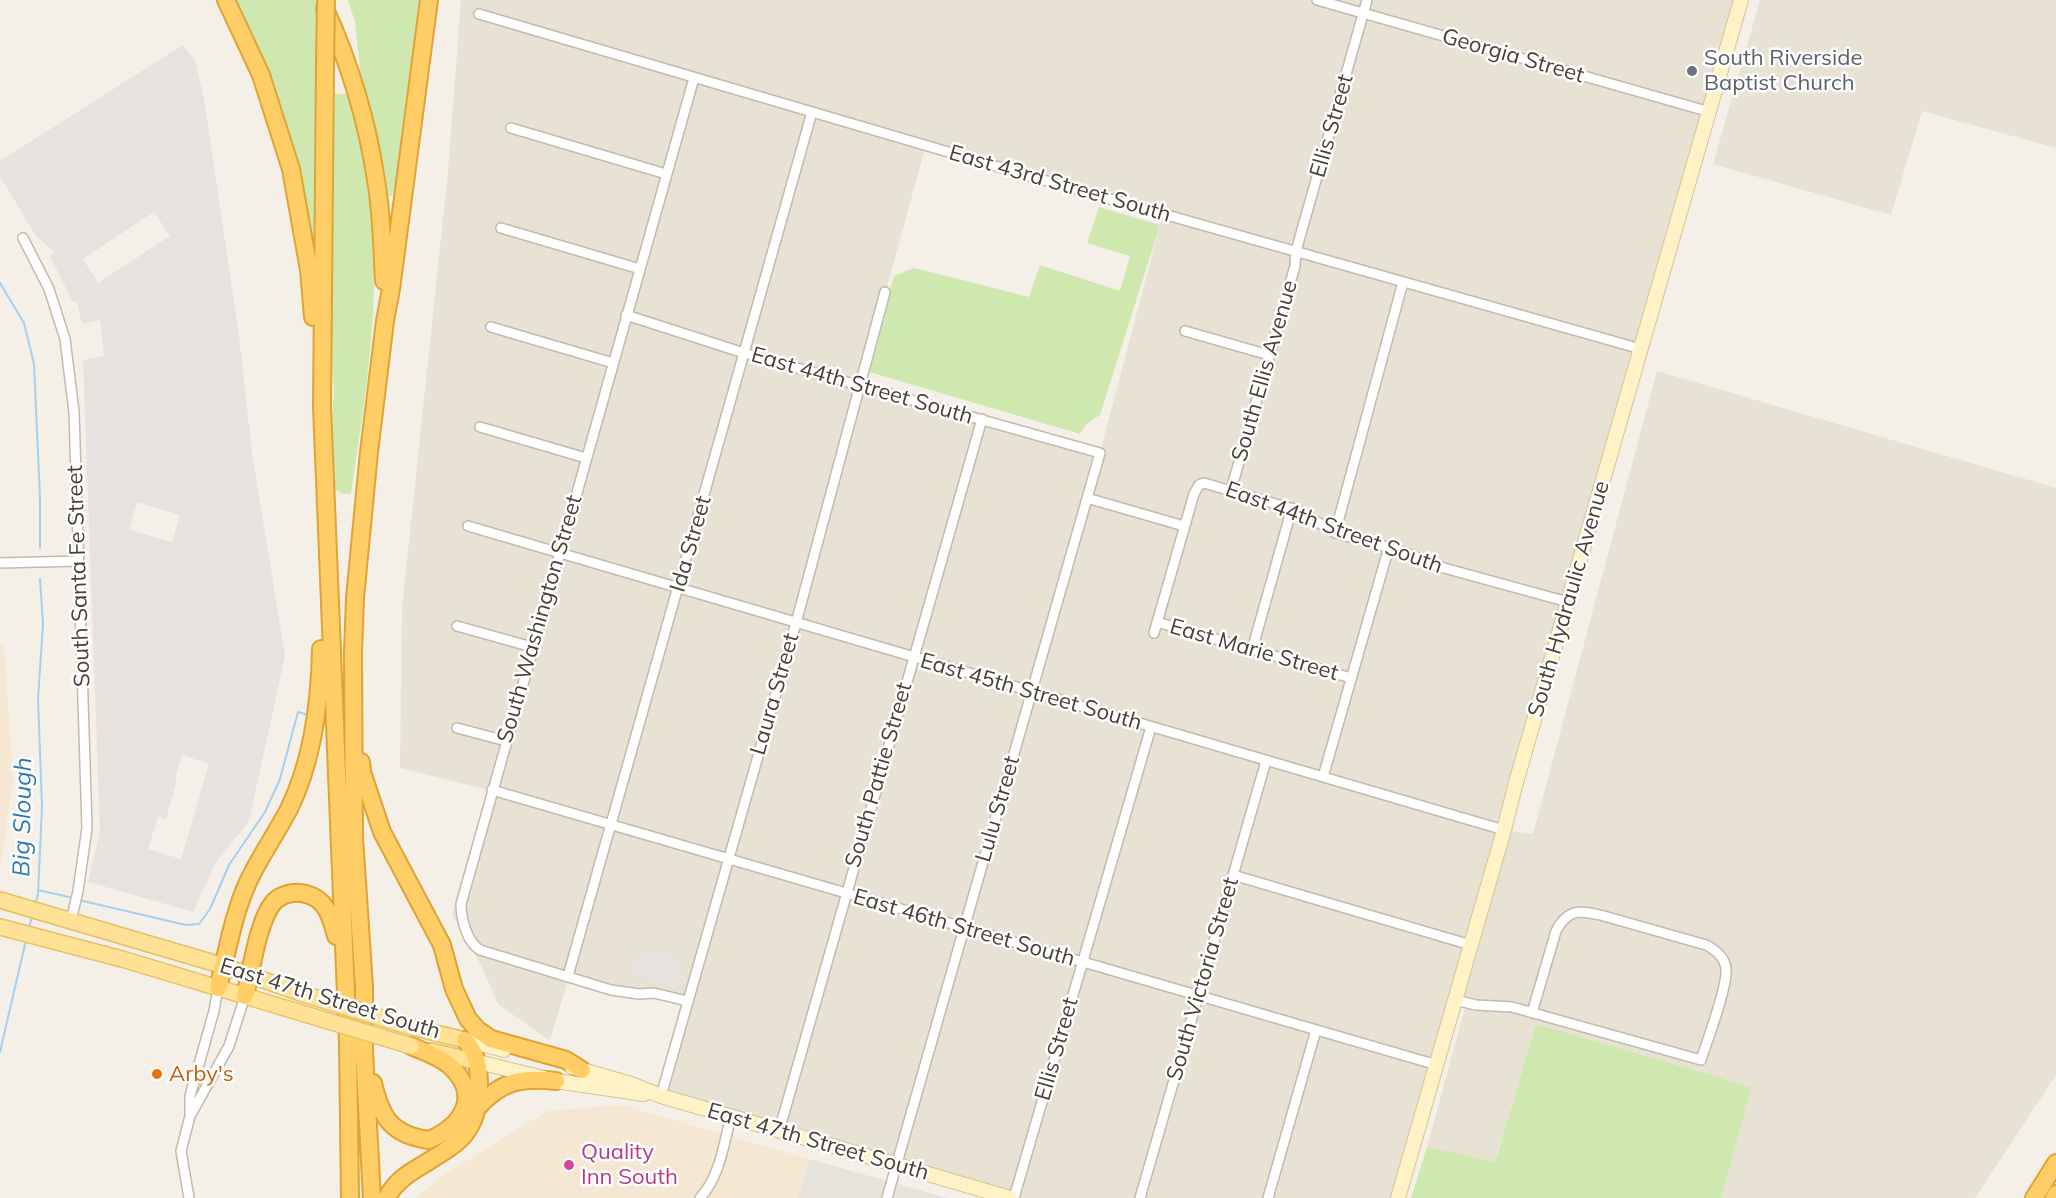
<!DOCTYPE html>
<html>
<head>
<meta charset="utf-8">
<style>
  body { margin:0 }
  canvas { display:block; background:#f4f0e7 }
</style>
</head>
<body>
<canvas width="2056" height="1198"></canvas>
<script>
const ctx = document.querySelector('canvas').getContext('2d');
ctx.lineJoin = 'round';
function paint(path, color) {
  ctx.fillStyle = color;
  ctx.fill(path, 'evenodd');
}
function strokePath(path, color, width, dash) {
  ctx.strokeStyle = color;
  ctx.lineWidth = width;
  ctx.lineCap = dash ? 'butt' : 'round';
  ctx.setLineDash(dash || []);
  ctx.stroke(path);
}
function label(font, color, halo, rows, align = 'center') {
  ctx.font = font + ' Mulish,sans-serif';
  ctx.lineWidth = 5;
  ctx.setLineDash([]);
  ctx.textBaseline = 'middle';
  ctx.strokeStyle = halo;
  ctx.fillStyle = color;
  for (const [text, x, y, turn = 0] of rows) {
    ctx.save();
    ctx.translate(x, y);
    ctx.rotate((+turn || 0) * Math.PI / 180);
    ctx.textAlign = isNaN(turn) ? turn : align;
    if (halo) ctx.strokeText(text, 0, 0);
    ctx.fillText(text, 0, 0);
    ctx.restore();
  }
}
paint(new Path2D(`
  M461 0H1741L1504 830 1533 834 1657 371 2056 488V1075L1975 1198H1721L1752 1087 1536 1024 1494 1163 1427 1147 1466 1004 1455 1000 1398 1198H1011L661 1096 687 1001 569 976 550 1041 498 1004 482 967 452 914 492 791 400 768 402 608 448 171ZM926 145 1163 214 1100 452 860 386Z
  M1760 0H2056V148L1922 111 1891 215 1713 164Z`), '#e8e2d5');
paint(new Path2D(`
  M4 644 13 779 0 869V646Z
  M622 1105 809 1159 798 1198H415L441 1177 547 1111Z`), '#f6e7d2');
paint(new Path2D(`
  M809 1159 947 1198H798Z`), '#e6e2dc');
paint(new Path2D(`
  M236 0H315L318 6 314 241C298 157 276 76 236 0Z
  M348 0H419L397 179 392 196H389L383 159 360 69 355 22Z
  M332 94H349C360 147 373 202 374 257 376 336 362 416 351 494H342L335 489 332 420 334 392 329 314Z
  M1099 207 1160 225 1100 415 1086 424 1080 434 866 371 894 276 914 268 1029 297 1040 265 1120 291 1130 256 1087 243Z
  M1536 1024 1752 1087 1721 1198H1411L1427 1147 1495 1162Z`), '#cee8af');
paint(new Path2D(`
  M183 45 195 60 204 99 239 336 252 453 285 656 249 821 215 864 193 912 88 882 100 832 83 360 104 356 100 320 82 324 77 302H73L50 256 54 254 52 250 36 236 0 176V161ZM154 212 170 236 98 283 83 259ZM137 502 180 515 172 542 129 530ZM182 755 209 764 181 859 148 849 158 817 166 819 177 780 175 779Z
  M641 948 684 961 676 987 633 974Z`), '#e5e2df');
strokePath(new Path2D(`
  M0 283 24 323 34 364 40 498V548
  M38 890 69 897
  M83 901 186 925 199 924 210 909 229 865 265 812 280 779 298 712 305 714
  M35 905 38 894 42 807 38 699 43 624 40 579
  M29 928 32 917
  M0 1052 26 940`), '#a3d0f1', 2);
const street = new Path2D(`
  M1317 0 1710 112
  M479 14 1057 184 1641 349
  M511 128 666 174
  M501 228 640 269
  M23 238 49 289 65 339 74 412 87 828 78 891 71 921
  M626 315 744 353 1100 453 887 1198
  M491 327 613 363
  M1185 331 1269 355
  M480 427 586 458
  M1231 490 1295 266 1296 251 1367 0
  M1087 498 1184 526
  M468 526 1504 830
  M1335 533 1403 282
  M0 563 78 561
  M1157 622 1351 678
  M457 626 532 647
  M1154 633 1194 494 1199 485 1204 483 1300 511 1335 533 1399 550 1444 568 1568 602
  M1252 650 1292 508
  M457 728 506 741
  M1323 777 1389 547
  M492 790 1437 1065
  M1233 875 1471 945
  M568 976 812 112
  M1455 1000 1476 1005 1512 1007 1701 1060C1707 1041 1728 986 1726 969 1725 958 1716 950 1706 945L1604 916C1581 910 1568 908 1556 931L1532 1013
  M687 1001 654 993 639 994 611 990 480 950C467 942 461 919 461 904L694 78
  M661 1096 796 623 885 292
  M190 1116 229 1046 245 996
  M779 1131 982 419
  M189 1198 181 1151 190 1116V1096L214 1011 218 988
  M700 1198C720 1176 724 1144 731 1116
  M1014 1198 1151 727
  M1140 1198 1266 761
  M1268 1198 1316 1030`);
const secondary = new Path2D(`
  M465 1040 504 1050
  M478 1062 556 1081 644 1094
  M572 1067 631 1084 661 1096 1010 1198
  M1398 1198 1504 830 1515 786 1741 0`);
const primary = new Path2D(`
  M0 900 224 966 303 994
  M0 927 122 959 305 1014
  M411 1027 465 1040
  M431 1051 478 1062`);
const highway = new Path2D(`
  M226 0 261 75 291 169 309 270 313 317
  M325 9C350 64 367 120 376 180 382 213 382 247 384 281
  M325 65 322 407 348 1043 350 1198
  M361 762 362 772 382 832 442 945 454 989 468 1019 478 1030 491 1039 566 1060 582 1070
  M218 988C227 953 233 915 248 882 260 856 276 834 289 809 313 760 320 703 321 649
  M245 996C251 972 258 921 273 903 280 894 295 891 306 894 327 899 331 918 336 936
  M373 1083C381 1118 392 1135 429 1140 464 1125 482 1094 449 1065 438 1056 423 1051 411 1046
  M477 1108C501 1081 521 1077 556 1081
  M372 1198 364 1051V987L354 837 353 652 355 598 369 452 385 321 391 289 429 0
  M387 1198C393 1185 404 1176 416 1169 454 1145 478 1137 479 1087 479 1068 478 1055 465 1040
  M2034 1198 2056 1163
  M2054 1198 2056 1194`);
strokePath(street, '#c2bbac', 12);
strokePath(secondary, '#d4c496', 16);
strokePath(primary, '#e5c064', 18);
strokePath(highway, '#dfa336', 20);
strokePath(street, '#fff', 9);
strokePath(secondary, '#fff2c6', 14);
strokePath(primary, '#ffe295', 15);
strokePath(highway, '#ffce67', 16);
const primaryBridge = new Path2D(`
  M303 994 411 1027
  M305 1014 411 1046`);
const highwayBridge = new Path2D(`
  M325 65 326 0`);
strokePath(primaryBridge, '#e5c064', 18, []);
strokePath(highwayBridge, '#dfa336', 20, []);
strokePath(primaryBridge, '#ffe295', 15);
strokePath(highwayBridge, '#ffce67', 16);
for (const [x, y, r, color] of [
  [1692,71,6,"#6b7280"],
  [157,1074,6,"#e8710a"],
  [569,1165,6,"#d1479c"]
]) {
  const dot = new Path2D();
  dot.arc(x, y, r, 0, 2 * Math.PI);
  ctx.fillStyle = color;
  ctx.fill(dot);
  strokePath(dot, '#fff', 2);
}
label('22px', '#474036', '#fff', [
  ["Georgia Street",1513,56,16],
  ["Ellis Street",1332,126,-74],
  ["East 43rd Street South",1060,184,16],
  ["South Ellis Avenue",1265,371,-74],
  ["East 44th Street South",862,386,16],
  ["East 44th Street South",1334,528,20],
  ["Ida Street",691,544,-74],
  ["South Santa Fe Street",79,576,-92],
  ["South Hydraulic Avenue",1569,599,-74],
  ["South Washington Street",540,619,-74],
  ["East Marie Street",1254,650,16],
  ["East 45th Street South",1031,692,16],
  ["Laura Street",775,694,-74],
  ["South Pattie Street",879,775,-74],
  ["Lulu Street",998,809,-74],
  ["East 46th Street South",964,928,16],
  ["South Victoria Street",1203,979,-74],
  ["East 47th Street South",330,999,17],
  ["Ellis Street",1057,1049,-74],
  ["East 47th Street South",818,1142,16]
]);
label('22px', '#5b616d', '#fff', [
  ["South Riverside",1704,58],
  ["Baptist Church",1704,83]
], 'left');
label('22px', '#c56008', '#fff', [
  ["Arby's",169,1074]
], 'left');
label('22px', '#b23c85', '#fff', [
  ["Quality",581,1152],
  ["Inn South",581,1177]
], 'left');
label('italic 24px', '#2d7ab4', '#fff', [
  ["Big Slough",23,817,-89]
]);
</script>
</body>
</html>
